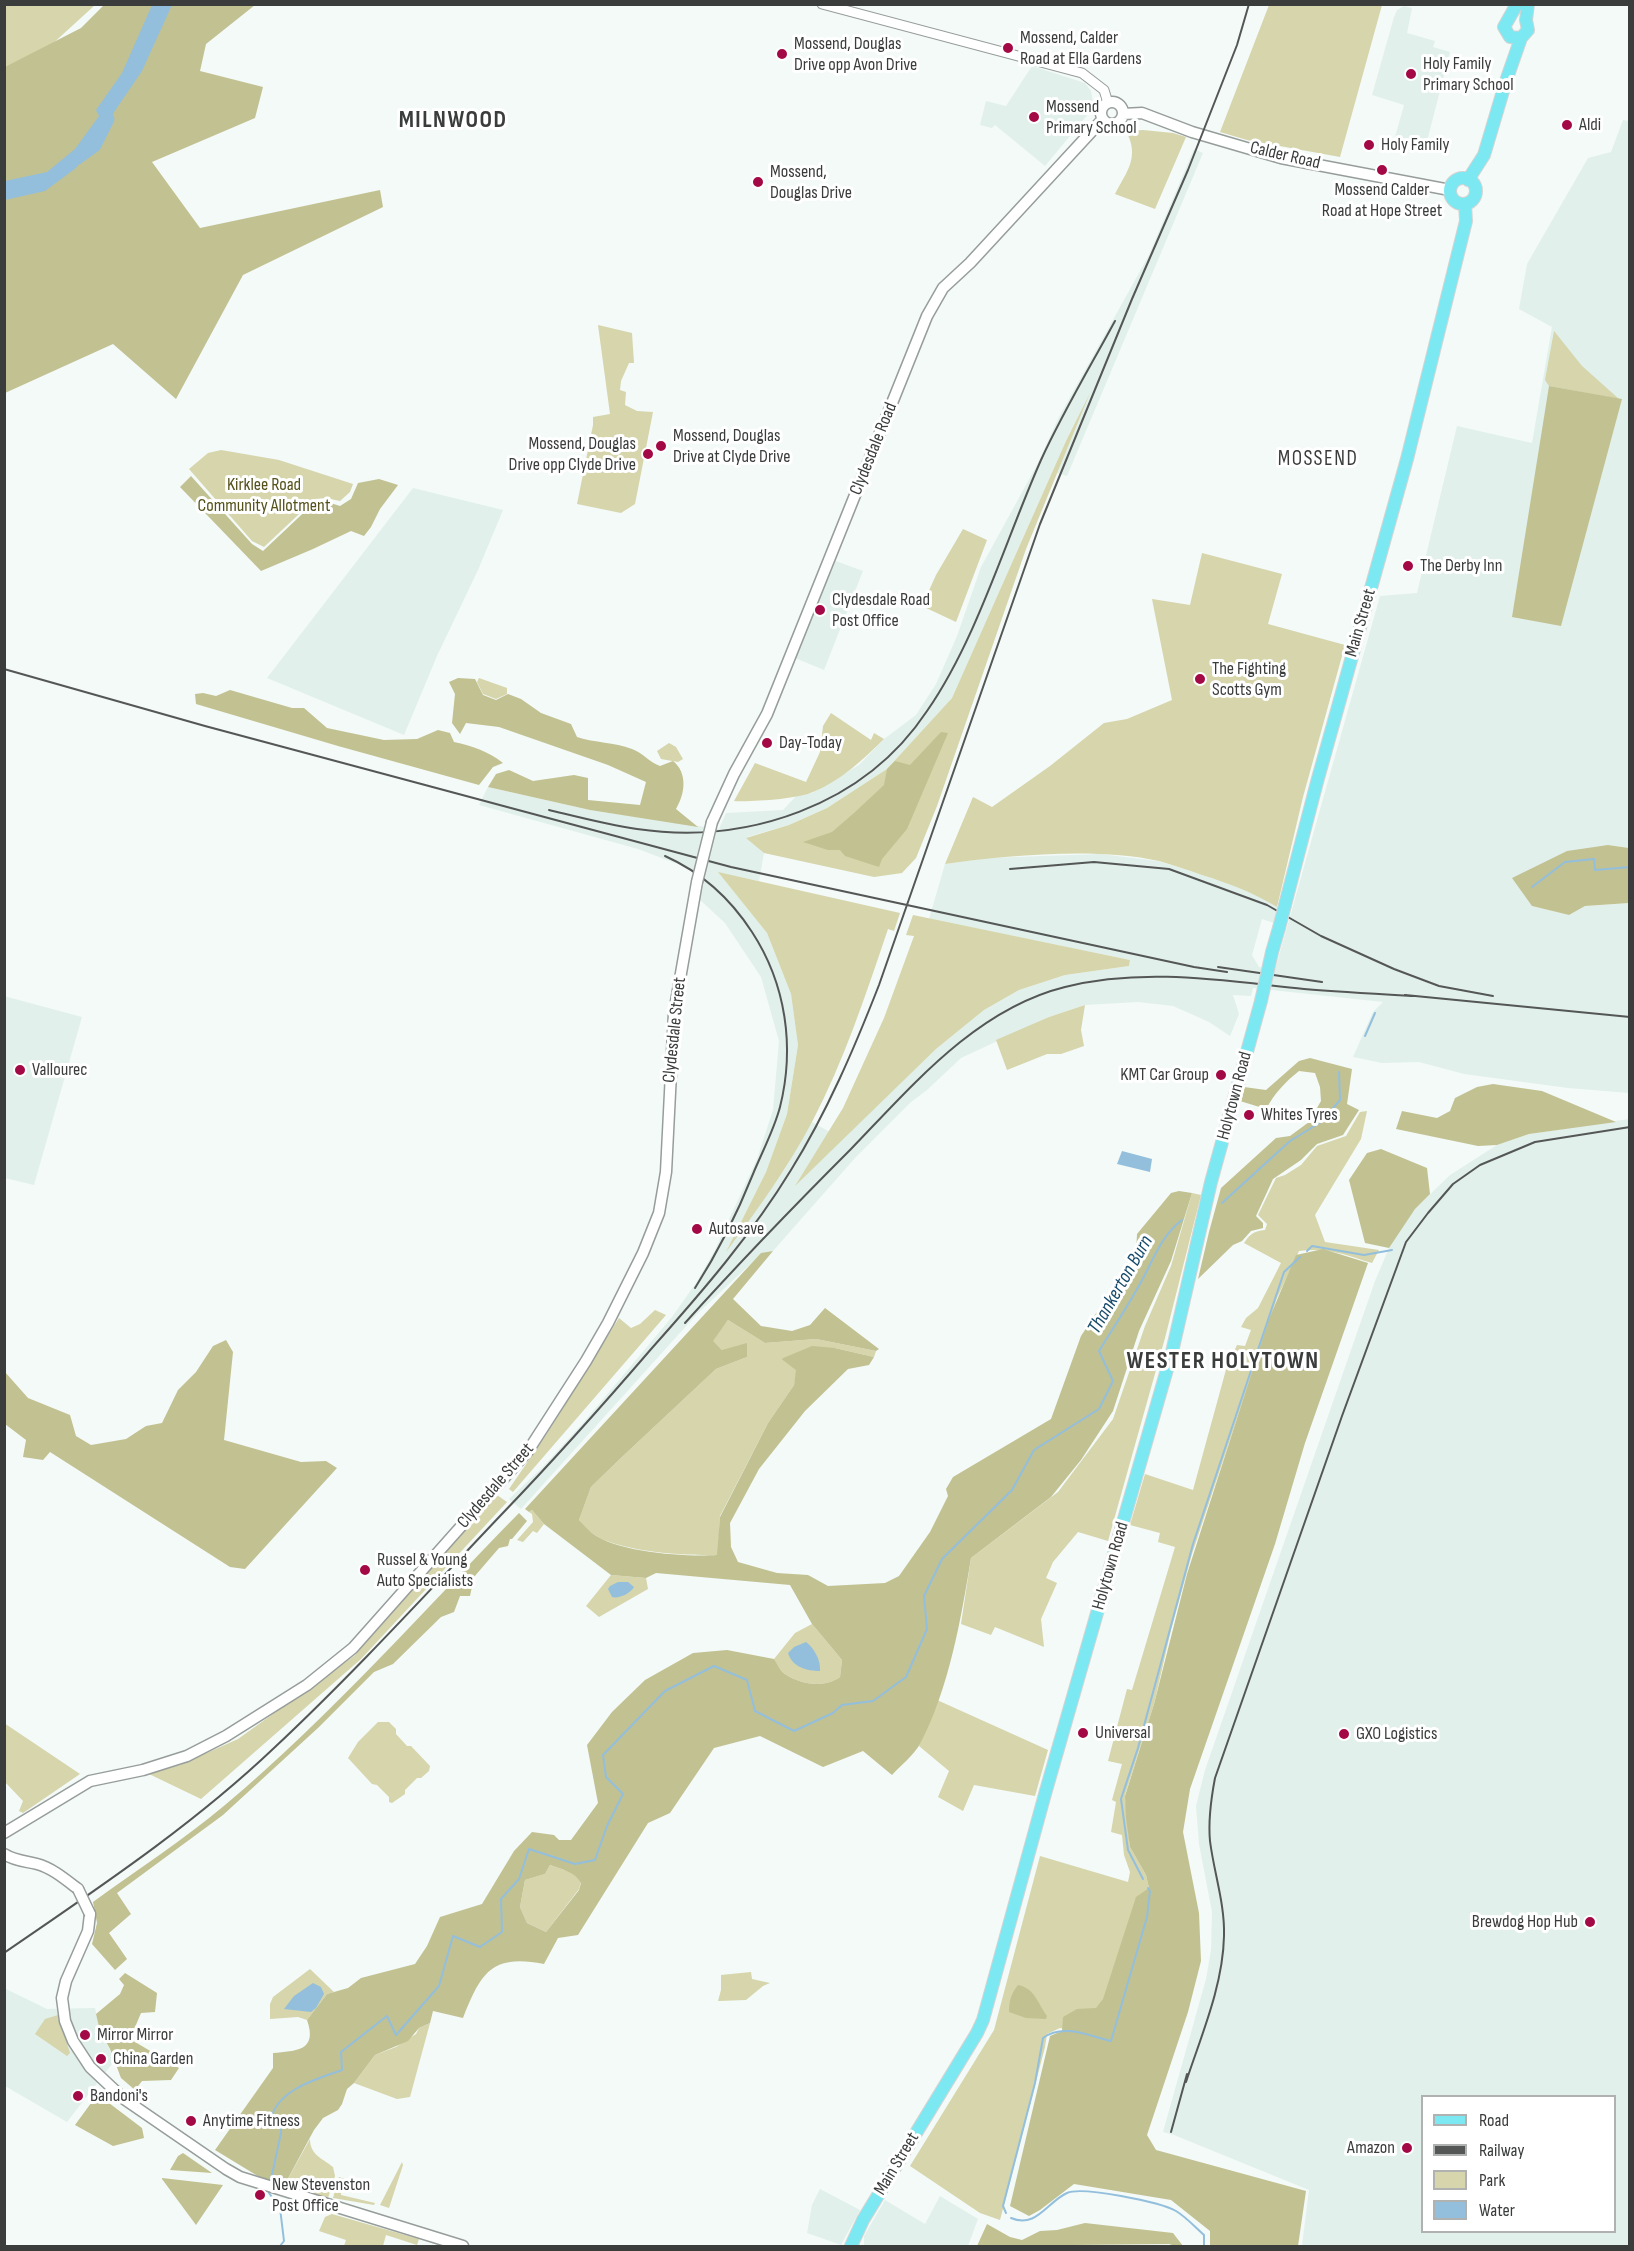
<!DOCTYPE html>
<html>
<head>
<meta charset="utf-8">
<style>
  body { margin:0 }
  #map { position:relative; width:1634px; height:2251px; overflow:hidden; background:#f3faf8; font-family:"Sofia Sans Condensed",sans-serif }
  canvas { display:block }
  .frame { position:absolute; inset:0; border:6px solid #3a3d3c; pointer-events:none }
  .legend { position:absolute; left:1421px; top:2095px; width:195px; height:138px; box-sizing:border-box; background:#fff; border:2px solid #b0b1b1; margin:0; padding:8px 10px; list-style:none; font-size:18px; color:#3a3d3c }
  .legend li { display:flex; align-items:center; gap:12px; height:30px }
  .legend b { width:30px; border:2px solid #b0b1b1 }
</style>
</head>
<body>
<div id="map">
<canvas width="1634" height="2251"></canvas>
<div class="frame"></div>
<ul class="legend">
<li><b style="height:8px;background:#7ce8f2"></b>Road</li>
<li><b style="height:8px;background:#545756"></b>Railway</li>
<li><b style="height:16px;background:#d6d5ab"></b>Park</li>
<li><b style="height:16px;background:#93bfdd"></b>Water</li>
</ul>
</div>
<script>
const ctx = document.querySelector('canvas').getContext('2d');
ctx.lineJoin = 'round';
function paint(path, color) {
  ctx.fillStyle = color;
  ctx.fill(path, 'evenodd');
}
function strokePath(path, color, width, dash) {
  ctx.strokeStyle = color;
  ctx.lineWidth = width;
  ctx.lineCap = dash ? 'butt' : 'round';
  ctx.setLineDash(dash || []);
  ctx.stroke(path);
}
function label(font, color, halo, rows, align = 'center') {
  ctx.font = font + ' "Sofia Sans Condensed",sans-serif';
  ctx.lineWidth = 6;
  ctx.setLineDash([]);
  ctx.textBaseline = 'middle';
  ctx.strokeStyle = halo;
  ctx.fillStyle = color;
  for (const [text, x, y, turn = 0] of rows) {
    ctx.save();
    ctx.translate(x, y);
    ctx.rotate((+turn || 0) * Math.PI / 180);
    ctx.textAlign = isNaN(turn) ? turn : align;
    if (halo) ctx.strokeText(text, 0, 0);
    ctx.fillText(text, 0, 0);
    ctx.restore();
  }
}
paint(new Path2D(`
  M1404 6 1412 8 1407 33 1435 41 1433 47 1450 52 1426 145 1395 137 1404 105 1372 95 1394 17 1397 10Z
  M1032 66 1085 83 1091 91 1093 102 1089 113 1045 166 995 125 992 128 980 125 986 101 1006 106Z
  M1623 120 1629 121V848L1608 845 1532 906 1569 915 1585 906 1629 903V1093L1568 1088 1464 1074 1419 1062 1382 1063 1353 1057 1373 1012 1383 1002 1253 988 1251 996 1233 995 1239 1014 1230 1036 1209 1022 1173 1006 1138 1002 1085 1005 1049 1017 961 1058 927 1090 911 1102 855 1158 773 1251 761 1254 697 1314 521 1509 509 1499 542 1468 584 1422 672 1317 696 1283 715 1250 757 1159 773 1110 779 1041 761 977 725 923 700 900 704 882 688 868 638 849 479 805 488 787 590 810 719 829 726 813 783 810 797 795 812 793 859 765 884 739 916 715 936 684 957 636 981 567 1037 465 1058 419 1149 255 1194 149 1203 153 1067 476 1057 473 1086 402 1066 441 952 698 887 769 827 808 789 825 747 837 764 853 759 881 719 873 767 933 791 994 798 1045 787 1114 766 1172 728 1248 785 1169 812 1122 830 1132 797 1183 935 1050 984 1010 1019 990 1065 975 1129 966 1130 960 929 919 945 864 987 858 1100 854 1158 861 1216 879 1261 897 1277 907 1274 923 1262 919 1252 955 1259 967 1275 970 1380 596 1417 593 1457 426 1532 443 1552 327 1519 309 1527 264 1588 158 1611 152Z
  M413 488 503 510 478 570 437 656 404 735 267 678Z
  M833 560 863 571 824 670 795 658Z
  M4 996 82 1017 34 1185 5 1178Z
  M1629 1119V2246H1302L1309 2190 1174 2135 1163 2132 1206 1979 1211 1950 1212 1912 1199 1844 1196 1806 1205 1770 1375 1281 1392 1241 1415 1209 1450 1175 1497 1145 1529 1134ZM1422 2096H1614V2232H1422Z
  M4 1988 47 2009 95 2008 100 2031 115 2060 67 2122 5 2086Z
  M820 2189 860 2210 841 2245 807 2233 812 2205Z
  M940 2196 978 2219 968 2246H864V2236L885 2200 925 2224Z`), '#e1f0ea');
paint(new Path2D(`
  M4 5H95L37 58 5 72Z
  M1269 5H1382L1340 157 1247 140 1220 132Z
  M1143 130 1173 133 1186 137 1155 209 1115 194C1127 171 1140 157 1126 131Z
  M598 325 632 333 634 363H629L621 381 620 390 626 392 625 405 637 411 653 412 635 504 621 513 577 504 593 425V417L610 414Z
  M1554 331 1582 366 1619 399 1549 386 1545 380Z
  M1090 393 1026 549 937 806 916 858 902 873 874 877 764 853 746 838 789 825 827 808 887 769 952 698 1066 441Z
  M221 450 279 460 353 484 350 492 340 501 326 498 315 499 264 547 252 541 189 469 208 453Z
  M963 529 987 540 956 622 922 606 936 575Z
  M1202 553 1282 574 1268 624 1345 645 1303 797 1277 907C1254 893 1228 883 1202 875 1188 870 1173 865 1159 861 1098 847 1007 855 945 864L973 797 992 807 1050 766 1104 723 1127 719 1172 700 1152 599 1190 605Z
  M479 678 507 688V694L496 699 483 694 477 682Z
  M831 713 871 740 874 733 884 739C863 760 840 781 813 792 798 799 751 802 734 801L755 763 806 782 820 752 823 726Z
  M669 743 676 747 683 759 678 762 661 759 657 751Z
  M718 872 900 913 894 931 888 929C866 994 844 1061 812 1122 788 1168 757 1210 726 1252L766 1172 787 1114 798 1045 791 994 767 933Z
  M913 915 1130 960 1129 966 1065 975 1019 990 984 1010 936 1049 795 1186 843 1108 884 1018 914 936 906 935Z
  M1085 1005 1081 1030 1084 1046 1061 1054H1047L1007 1070 996 1040 1049 1017Z
  M1367 1111 1361 1139 1315 1215 1325 1242 1379 1250 1372 1263C1346 1255 1327 1247 1299 1251L1277 1298 1192 1554 1171 1630 1154 1704 1125 1795 1130 1847 1146 1875 1149 1888 1112 2039 1060 2028 1047 2034 1045 2047 1000 2220 980 2213 910 2166 994 2030 1040 1856 1128 1882 1130 1872 1124 1855 1122 1835 1111 1832 1116 1802 1112 1800 1122 1764 1108 1761 1127 1689 1132 1690 1175 1547 1158 1542 1160 1533 1130 1525 1145 1474 1193 1490 1227 1366 1237 1345 1245 1346 1251 1330 1241 1327 1246 1318 1258 1308 1281 1263 1244 1243C1250 1234 1254 1231 1265 1230L1267 1224 1258 1215 1276 1178 1285 1175 1301 1165 1317 1146 1346 1136 1360 1112Z
  M1192 1193 1201 1195 1165 1338 1108 1541 1078 1532 1053 1562 1046 1578 1057 1583 1041 1619 1044 1647 995 1627 991 1635 961 1624 971 1558 1058 1492 1113 1419 1145 1326 1171 1266Z
  M655 1310 666 1315 513 1492 509 1489 546 1435 619 1318 631 1328 640 1324Z
  M728 1320 765 1343 816 1339 876 1351 874 1357 835 1348 781 1359 797 1370 794 1385 768 1423 720 1516 718 1555C687 1556 617 1552 592 1533 587 1530 583 1524 579 1520L591 1487 622 1457 716 1369 747 1357 722 1350 712 1341Z
  M497 1495 507 1502 361 1659 201 1799 149 1774 180 1765 238 1739 354 1656Z
  M532 1510 544 1524 537 1533 533 1531 523 1542 517 1540 533 1522 532 1514 529 1512Z
  M611 1575 646 1578 648 1589 599 1617 586 1606Z
  M812 1624 842 1660 840 1677C825 1688 801 1685 785 1674 780 1671 777 1664 774 1659L795 1633Z
  M937 1700 1048 1750 1035 1796 974 1785 963 1811 938 1797 949 1771 919 1746Z
  M378 1722H389L396 1729V1734L407 1746H411L430 1766 429 1771 421 1778H417L405 1790V1794L392 1803 389 1802V1797L377 1785 372 1784 348 1758 358 1742Z
  M4 1723 80 1774 23 1813 19 1811 23 1801 5 1782Z
  M550 1865C561 1869 575 1872 581 1882L579 1889 546 1932 527 1923 520 1907 525 1880 545 1874Z
  M310 1969 334 1992 327 1994 307 2020 298 2017 270 2019V2004L273 1997Z
  M751 1972 752 1979 770 1983 763 1986 746 2000 718 2001 721 1990V1975Z
  M58 2015 70 2053 67 2056 35 2034 45 2019Z
  M430 2023 410 2097 397 2099 354 2083 375 2055 396 2047 416 2034 419 2028Z
  M310 2139C310 2155 322 2158 333 2167L335 2176 328 2198 285 2184Z
  M402 2162 403 2165 389 2208 380 2205Z
  M339 2177 345 2179 347 2182 342 2184 341 2195 375 2203 374 2205 333 2198Z
  M332 2214 419 2239 417 2245 386 2235 383 2246H344L346 2240 319 2231 325 2217Z`), '#d6d5ab');
paint(new Path2D(`
  M104 5H255L206 44 200 71 263 87 255 118 152 162 200 228 380 190 383 207 243 275 176 399 113 344 5 393V67L81 28Z
  M1549 386 1622 399 1561 626 1512 617Z
  M191 476 252 544 263 551 315 502 324 501 340 506 351 499 358 483 379 479 398 485 380 509 371 527 364 536 351 531 313 549 261 571 180 487Z
  M458 678 475 679 483 695 496 700 508 694 521 699 541 713 571 724 577 737C595 743 614 742 632 749 643 753 649 762 660 766L673 761C688 773 685 794 676 809L698 827 590 810 488 787 496 774 509 770 533 781 574 775 588 778V800L640 805 646 782 608 765 499 727 466 723 460 734 452 723 455 694 449 682Z
  M230 690 292 708H304L327 728 384 740 417 739 438 730 450 733 454 742C472 746 488 751 503 763L493 767 479 785 338 746 196 704 195 694 203 693 216 696Z
  M941 732 948 733 907 829 882 859 879 867 845 856 840 850H828L803 842 832 832 854 813 884 785 887 769 895 761 910 765Z
  M1608 845 1629 848V903L1585 906 1569 915 1532 906 1512 878 1567 851Z
  M1310 1058 1352 1069 1347 1104 1359 1110 1343 1135 1317 1144 1301 1160 1273 1179 1256 1216 1263 1223V1228L1251 1231 1242 1241 1233 1245 1198 1279 1209 1232 1221 1188 1276 1138 1290 1136 1309 1122 1321 1101 1320 1087 1315 1073 1299 1071C1285 1082 1275 1093 1266 1109L1240 1101 1244 1087 1266 1090 1299 1061Z
  M1493 1084 1542 1091 1616 1122 1529 1134 1497 1145 1478 1146 1396 1129 1402 1111 1437 1118 1450 1111 1455 1098 1477 1087Z
  M1381 1149 1427 1168 1430 1194 1415 1209 1389 1248 1365 1243 1349 1180 1367 1153Z
  M1179 1191 1192 1193 1171 1261 1139 1331 1113 1411 1081 1460 1051 1497 971 1558C961 1619 949 1689 920 1744 914 1755 901 1765 892 1775L863 1751 823 1767 760 1736 714 1748 670 1813 648 1823 578 1935 558 1938 544 1964C492 1954 481 1972 463 2018L433 2011 430 2023 419 2028 408 2041 375 2055 354 2083 347 2089 342 2104 338 2110 323 2118 314 2130 285 2184 261 2178 215 2150 273 2068V2053C296 2051 318 2051 307 2020L327 1994 348 1988 361 1978 415 1964 427 1946 440 1917 482 1904 514 1851 532 1832 554 1835 559 1840H571L598 1803 587 1745 612 1712 645 1680 693 1653 727 1650 774 1659C777 1663 780 1671 785 1674 801 1685 825 1688 840 1677L842 1660 812 1624 790 1585 656 1573 646 1578 611 1575 544 1524 532 1510 529 1512 525 1509 761 1253 773 1251 733 1299 761 1326 792 1331 810 1325 825 1308 879 1349 876 1351 816 1339 765 1343 728 1320 713 1341 722 1350 747 1343V1357L716 1369 622 1457 591 1487 579 1520C583 1524 588 1530 592 1533 618 1553 686 1557 717 1555L720 1517 768 1423 794 1385 796 1370 781 1359 812 1346 835 1348 874 1357 869 1365 848 1369 805 1411 759 1469 730 1523 731 1547 738 1562 777 1573 808 1575 828 1586 885 1583 899 1576 930 1532 948 1496 946 1489 953 1477 1051 1419 1081 1336 1136 1253 1137 1234 1171 1193ZM550 1865C561 1869 575 1872 581 1883L579 1890 546 1932 527 1923 520 1907 525 1880 545 1874Z
  M1323 1249 1368 1263 1305 1443 1275 1544 1190 1789 1183 1832 1199 1913 1201 1961 1188 2012 1147 2135 1156 2150 1306 2191 1298 2246H1210V2231L1171 2200 1074 2184 1040 2210 1029 2216 1010 2206 1050 2036 1062 2031 1063 2017 1077 2009 1096 2008 1103 1999 1136 1897 1149 1888 1146 1875 1130 1847 1126 1818 1125 1796 1154 1704 1187 1574 1269 1319 1296 1255Z
  M226 1340 233 1352 224 1440 301 1462 326 1461 337 1468 245 1569 230 1567 50 1452 43 1460 23 1457 26 1440 5 1424V1372L28 1398 70 1415 76 1436 91 1445 126 1439 146 1426 162 1423 178 1390 196 1372 213 1346Z
  M519 1513 527 1521 512 1539H510L508 1546 499 1548 474 1577 470 1596H460L454 1612 441 1617 393 1664 374 1672 319 1727 223 1815 117 1893 131 1914 109 1933 127 1959 115 1970 92 1944 97 1923 93 1902C137 1870 183 1840 225 1805 331 1716 422 1612 519 1513Z
  M125 1973 157 1993 155 2012 141 2013 130 2039 179 2068 171 2080 142 2081 135 2090 121 2078 110 2049 100 2031 96 2014 120 1994 124 1985 119 1979Z
  M1018 1985C1035 1988 1038 2004 1047 2016L1046 2019 1026 2018 1009 2012C1009 2001 1011 1994 1018 1985Z
  M94 2099 105 2100 142 2128 144 2138 113 2146 75 2125Z
  M183 2153 212 2173 170 2170 178 2156Z
  M162 2179V2178L223 2185 196 2225Z
  M1085 2223 1173 2233 1183 2246H1175L1169 2244 977 2246 987 2224 1010 2237 1022 2240 1040 2231 1057 2230Z`), '#c2c191');
paint(new Path2D(`
  M152 5H172L142 71 76 168 45 191 5 200V181L47 172 75 149 99 116 96 110 122 73Z
  M1122 1151 1152 1159 1150 1172 1117 1164Z
  M618 1582H628L634 1587C631 1593 619 1599 612 1597L608 1589 610 1586Z
  M806 1642C814 1648 821 1660 820 1671 807 1671 792 1667 788 1653L794 1647Z
  M313 1983 321 1987 324 1994 316 2008 311 2012 284 2009 294 1996Z`), '#93bfdd');
strokePath(new Path2D(`
  M1532 887 1565 862 1594 859 1595 870 1630 867
  M1365 1036 1375 1013
  M1222 1203 1290 1141 1321 1122 1340 1100 1339 1072
  M1307 1251 1312 1246 1364 1255 1392 1250
  M1143 1879 1128 1850 1121 1799 1138 1748 1193 1544 1284 1272 1300 1257
  M270 2184 281 2133V2123L271 2120C276 2090 317 2079 342 2070L341 2052 387 2016 396 2035 439 1986 453 1936 480 1947 502 1932 501 1899 519 1879 529 1849 575 1864 595 1860 607 1826 623 1794 606 1777 603 1755 665 1691 714 1666 747 1680 755 1711 794 1731 833 1713 842 1705 873 1701 906 1677 927 1629 924 1596 942 1559 1012 1490 1034 1450 1099 1409 1113 1381 1099 1351C1113 1328 1128 1306 1141 1282 1154 1259 1160 1237 1182 1220
  M269 2189V2193L280 2208 284 2241 280 2246
  M1006 2213 1003 2206 1035 2083 1043 2038C1063 2023 1089 2036 1111 2041L1147 1917 1150 1891 1148 1888
  M1011 2218C1036 2229 1047 2202 1067 2193 1082 2186 1160 2202 1176 2211 1186 2217 1195 2227 1204 2235V2246`), '#93bfdd', 2);
strokePath(new Path2D(`
  M76 158 94 145 107 119`), '#93bfdd', 15);
const tertiary = new Path2D(`
  M822 4 1082 73 1104 90 1108 103`);
const secondary = new Path2D(`
  M1101 113a11 11 0 1 1 22 0a11 11 0 1 1-22 0Z
  M1123 114 1142 113 1192 132 1281 158 1450 190
  M712 822 734 774 767 714 927 316 943 288 970 263 1103 119
  M4 1833 90 1781 143 1770 187 1756 226 1736 307 1685 353 1648 528 1451 586 1361 608 1323 643 1253 659 1213 666 1172 674 1013 697 882
  M4 1854C15 1861 25 1861 37 1864 52 1868 65 1879 78 1889
  M90 1914 88 1931 66 1981 62 1998 65 2021 73 2041 90 2067 124 2099 226 2169 240 2177 463 2246`);
const primary = new Path2D(`
  M1517 4 1504 27 1510 37 1521 38
  M1450 191a13 13 0 1 1 26 0a13 13 0 1 1-26 0Z
  M1468 180 1484 155 1506 81 1521 38 1528 30 1526 20 1528 4
  M1285 905 1317 782 1407 459 1466 221 1465 204
  M1272 952 1279 928
  M851 2246 863 2220 977 2033 983 2020 1045 1794 1172 1352 1211 1182 1261 1001`);
strokePath(tertiary, '#969d9a', 11);
strokePath(secondary, '#969d9a', 13);
strokePath(primary, '#d4d4d4', 14);
strokePath(tertiary, '#fff', 9);
strokePath(secondary, '#fff', 10);
strokePath(primary, '#7ce8f2', 12);
strokePath(new Path2D(`
  M4 669 205 726 731 867 1194 967 1227 972
  M549 810C578 817 608 825 637 829 747 845 864 806 927 711 977 639 1005 541 1041 460 1063 412 1090 367 1115 321
  M665 856C703 873 730 898 752 932 786 984 795 1047 780 1107 774 1130 762 1152 753 1174 737 1214 718 1252 695 1288
  M1010 869 1094 862 1169 869 1267 905 1321 936 1394 969 1439 986 1493 996
  M1218 967 1322 982
  M1405 995 1630 1017
  M685 1323C739 1263 794 1206 851 1149 912 1086 976 1009 1065 987 1144 967 1225 981 1304 989 1340 992 1377 994 1413 996
  M4 1953C97 1889 192 1826 274 1748 353 1674 426 1594 501 1515 553 1461 603 1405 652 1348 702 1292 752 1234 791 1170 827 1112 854 1049 879 985L1040 524 1132 299 1188 170 1237 45 1249 4
  M1186 2082C1201 2036 1223 1986 1224 1936 1225 1904 1214 1873 1210 1841 1208 1820 1211 1799 1215 1778L1342 1416 1406 1242 1428 1213 1453 1184 1480 1165 1535 1142 1630 1127
  M1171 2132 1187 2074`), '#545756', 2);
const secondaryBridge = new Path2D(`
  M697 882 712 822
  M78 1889 90 1914`);
const primaryBridge = new Path2D(`
  M1279 928 1285 905
  M1261 1001 1272 952`);
strokePath(secondaryBridge, '#969d9a', 13, []);
strokePath(primaryBridge, '#d4d4d4', 14, []);
strokePath(secondaryBridge, '#fff', 10);
strokePath(primaryBridge, '#7ce8f2', 12);
for (const [x, y, r, color] of [
  [1008,48,6,"#a30a45"],
  [782,54,6,"#a30a45"],
  [1411,74,6,"#a30a45"],
  [1034,117,6,"#a30a45"],
  [1567,125,6,"#a30a45"],
  [1369,145,6,"#a30a45"],
  [1382,170,6,"#a30a45"],
  [758,182,6,"#a30a45"],
  [661,446,6,"#a30a45"],
  [648,454,6,"#a30a45"],
  [1408,566,6,"#a30a45"],
  [820,610,6,"#a30a45"],
  [1200,679,6,"#a30a45"],
  [767,743,6,"#a30a45"],
  [20,1070,6,"#a30a45"],
  [1221,1075,6,"#a30a45"],
  [1249,1115,6,"#a30a45"],
  [697,1229,6,"#a30a45"],
  [365,1570,6,"#a30a45"],
  [1083,1733,6,"#a30a45"],
  [1344,1734,6,"#a30a45"],
  [1590,1922,6,"#a30a45"],
  [85,2035,6,"#a30a45"],
  [101,2059,6,"#a30a45"],
  [78,2096,6,"#a30a45"],
  [191,2121,6,"#a30a45"],
  [1407,2148,6,"#a30a45"],
  [260,2195,6,"#a30a45"]
]) {
  const dot = new Path2D();
  dot.arc(x, y, r, 0, 2 * Math.PI);
  ctx.fillStyle = color;
  ctx.fill(dot);
  strokePath(dot, '#fff', 2);
}
label('18px', '#3a3d3c', '#fff', [
  ["Mossend, Calder",1020,38],
  ["Road at Ella Gardens",1020,59],
  ["Mossend, Douglas",794,44],
  ["Drive opp Avon Drive",794,65],
  ["Holy Family",1423,64],
  ["Primary School",1423,85],
  ["Mossend",1046,107],
  ["Primary School",1046,128],
  ["Aldi",1579,125],
  ["Holy Family",1381,145],
  ["Mossend,",770,172],
  ["Douglas Drive",770,193],
  ["Mossend Calder",1382,190,"center"],
  ["Road at Hope Street",1382,211,"center"],
  ["Mossend, Douglas",673,436],
  ["Drive at Clyde Drive",673,457],
  ["Mossend, Douglas",636,444,"right"],
  ["Drive opp Clyde Drive",636,465,"right"],
  ["The Derby Inn",1420,566],
  ["Clydesdale Road",832,600],
  ["Post Office",832,621],
  ["The Fighting",1212,669],
  ["Scotts Gym",1212,690],
  ["Day-Today",779,743],
  ["Vallourec",32,1070],
  ["KMT Car Group",1209,1075,"right"],
  ["Whites Tyres",1261,1115],
  ["Autosave",709,1229],
  ["Russel & Young",377,1560],
  ["Auto Specialists",377,1581],
  ["Universal",1095,1733],
  ["GXO Logistics",1356,1734],
  ["Brewdog Hop Hub",1578,1922,"right"],
  ["Mirror Mirror",97,2035],
  ["China Garden",113,2059],
  ["Bandoni's",90,2096],
  ["Anytime Fitness",203,2121],
  ["Amazon",1395,2148,"right"],
  ["New Stevenston",272,2185],
  ["Post Office",272,2206]
], 'left');
label('18px', '#3a3d3c', '#fff', [
  ["Calder Road",1285,156,13],
  ["Clydesdale Road",874,449,-68],
  ["Main Street",1361,623,-74],
  ["Clydesdale Street",675,1030,-84],
  ["Holytown Road",1235,1096,-75],
  ["Clydesdale Street",496,1486,-49],
  ["Holytown Road",1111,1566,-74],
  ["Main Street",897,2164,-59]
]);
label('18px', '#54511a', '#fff', [
  ["Kirklee Road",264,485],
  ["Community Allotment",264,506]
]);
label('italic 20px', '#164b6a', '#fff', [
  ["Thankerton Burn",1121,1285,-60]
]);
ctx.letterSpacing = '1.5px';
label('21px', '#3a3d3c', '#fff', [
  ["MOSSEND",1318,460]
]);
ctx.letterSpacing = '0px';
ctx.letterSpacing = '1.5px';
label('bold 24px', '#3a3d3c', '#fff', [
  ["MILNWOOD",453,121],
  ["WESTER HOLYTOWN",1223,1362]
]);
ctx.letterSpacing = '0px';
</script>
</body>
</html>
